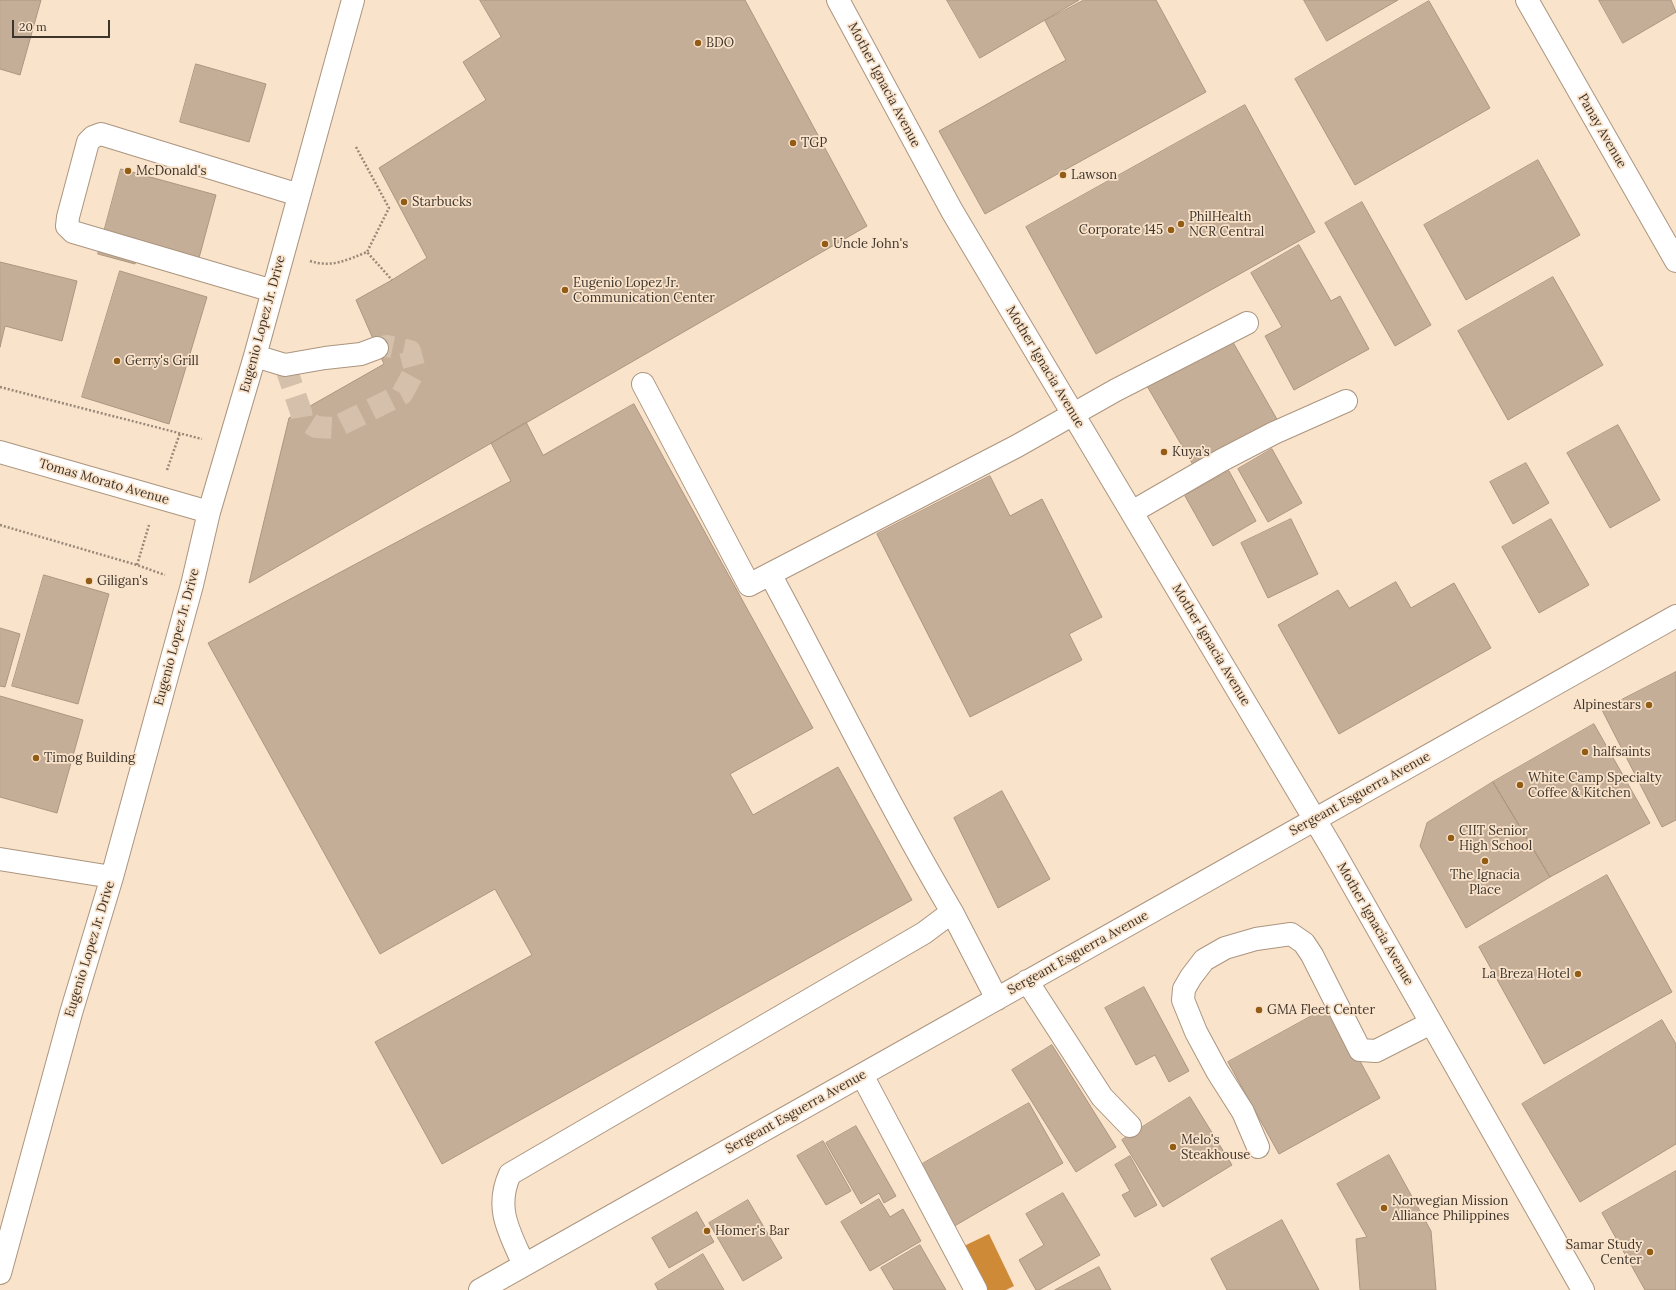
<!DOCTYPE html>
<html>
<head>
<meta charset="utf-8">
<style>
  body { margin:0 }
  #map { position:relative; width:1676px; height:1290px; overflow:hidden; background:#fae3cb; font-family:Lora,serif }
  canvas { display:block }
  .scale { position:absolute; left:12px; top:20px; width:98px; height:18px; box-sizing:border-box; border:2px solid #3d342b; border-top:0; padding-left:5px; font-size:12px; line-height:14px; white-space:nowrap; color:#3d342b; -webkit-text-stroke:3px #fae3cb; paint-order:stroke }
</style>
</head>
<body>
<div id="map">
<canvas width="1676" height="1290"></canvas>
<div class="scale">20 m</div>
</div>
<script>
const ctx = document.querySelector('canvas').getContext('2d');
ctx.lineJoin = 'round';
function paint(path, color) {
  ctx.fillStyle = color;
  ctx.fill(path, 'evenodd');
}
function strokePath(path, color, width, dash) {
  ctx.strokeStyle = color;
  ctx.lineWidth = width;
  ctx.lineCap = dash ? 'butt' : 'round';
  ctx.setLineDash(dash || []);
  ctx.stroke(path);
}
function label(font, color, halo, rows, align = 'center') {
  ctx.font = font + ' Lora,serif';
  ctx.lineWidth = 3.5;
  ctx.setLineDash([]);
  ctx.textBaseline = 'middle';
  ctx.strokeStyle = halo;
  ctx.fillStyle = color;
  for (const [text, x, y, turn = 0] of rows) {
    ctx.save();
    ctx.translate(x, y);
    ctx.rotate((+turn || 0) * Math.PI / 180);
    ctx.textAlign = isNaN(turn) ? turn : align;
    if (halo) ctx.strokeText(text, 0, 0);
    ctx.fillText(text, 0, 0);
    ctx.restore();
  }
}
paint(new Path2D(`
  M989 1234 1014 1286 1006 1290H985L964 1246Z`), '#cf8a38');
const building = new Path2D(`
  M0 0H41L20 75 0 69Z
  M480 0H745L867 226 249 583 289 418 384 364 356 300 392 280 427 258 379 168 486 100 463 62 501 37Z
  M947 0H1079L980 58Z
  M1084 0H1156L1206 92 985 214 939 131 1066 60 1045 21Z
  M1304 0H1398L1327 41Z
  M1599 0H1671L1676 12 1623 43Z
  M1429 1 1490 108 1355 185 1295 79Z
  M196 64 266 84 249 142 180 122Z
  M1245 105 1315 232 1096 354 1026 227Z
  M1538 160 1580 235 1466 300 1424 225Z
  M121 169 216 195 199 258 141 242 135 264 98 254Z
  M1362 202 1431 325 1395 346 1325 223Z
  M1299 245 1331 301 1340 296 1369 349 1294 390 1265 336 1282 327 1251 273Z
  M0 262 77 281 62 341 5 326 0 347Z
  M120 271 207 297 169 424 82 397Z
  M1553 277 1603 365 1508 420 1458 331Z
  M1230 337 1278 421 1196 470 1147 386Z
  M634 404 813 728 730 774 753 815 838 767 912 900 442 1164 375 1042 532 955 495 889 380 954 208 643 511 481 491 443 526 422 543 455Z
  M1618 425 1660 500 1610 528 1567 453Z
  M1272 449 1302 503 1268 522 1238 469Z
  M1526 463 1549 503 1513 524 1490 482Z
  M1229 471 1256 521 1213 546 1185 496Z
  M990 476 1010 516 1042 499 1102 617 1069 634 1082 660 970 717 877 534Z
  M1291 519 1318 574 1268 598 1241 543Z
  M1551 519 1589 585 1539 613 1502 547Z
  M44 575 109 594 78 704 12 686Z
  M1396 582 1411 608 1454 583 1491 648 1339 734 1278 625 1338 590 1349 608Z
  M0 628 20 634 5 687 0 686Z
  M1676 672V820L1662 827 1602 710Z
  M0 696 83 720 57 813 0 797Z
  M1594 724 1650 823 1550 877 1493 782Z
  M1493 782 1550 877 1466 928 1420 846 1427 823Z
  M1002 791 1050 879 998 908 954 818Z
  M1607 875 1672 992 1544 1064 1479 947Z
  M1144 987 1189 1071 1169 1082 1155 1055 1136 1065 1105 1008Z
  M1330 1006 1380 1098 1279 1154 1228 1062Z
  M1662 1020 1676 1044V1144L1580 1202 1522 1104Z
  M1052 1045 1116 1147 1076 1172 1012 1070Z
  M1190 1097 1232 1165 1163 1207 1122 1140Z
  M1029 1103 1063 1163 951 1228 917 1167Z
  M856 1126 896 1196 884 1203 879 1193 861 1204 826 1143Z
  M823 1141 851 1191 826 1205 797 1156Z
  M1389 1155 1431 1231 1436 1290H1360L1356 1239 1367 1237 1337 1184Z
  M1130 1156 1157 1205 1135 1217 1122 1195 1130 1191 1115 1165Z
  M1676 1171V1290H1645L1602 1213Z
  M1063 1193 1100 1255 1039 1290H1036L1019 1260 1044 1245 1026 1214Z
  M879 1199 890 1217 903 1209 921 1241 870 1271 841 1222Z
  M748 1200 782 1258 743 1281 709 1223Z
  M697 1212 714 1242 669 1268 652 1238Z
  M1282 1220 1319 1290H1227L1211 1259Z
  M920 1245 946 1290H894L881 1268Z
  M703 1254 724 1290H658L655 1284Z
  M1099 1267 1111 1290H1055Z`);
paint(building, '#c5ae98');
strokePath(building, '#ac9681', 1);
strokePath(new Path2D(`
  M285 365 301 412 302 418 316 427 334 428 402 394 415 370 410 351 387 346 377 348`), '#d4c0ab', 22, [22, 11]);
const minor = new Path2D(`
  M838 0 952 211 1333 850 1583 1290
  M1527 0 1676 261
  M273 291 73 232 67 226 68 217 88 142 93 137 101 134 299 195
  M255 356 285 365 325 358 361 354 377 348
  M0 452 209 512
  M1132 512 1222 460 1274 433 1346 401
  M770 574 1017 446 1116 390 1247 323
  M0 859 112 877
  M952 912 997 999
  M1027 981 1102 1097 1130 1126
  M862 1075 976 1290
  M1258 1147 1243 1112 1217 1071 1196 1032 1183 1000 1184 989 1191 977 1204 960 1225 948 1256 939 1291 934 1304 943 1312 955 1360 1050 1376 1051 1431 1023
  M524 1265C510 1233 494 1209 510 1174L924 933 952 912C887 802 831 687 770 574L749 585 643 384
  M0 1273 71 1013 112 877 192 585 209 512 255 356 353 0
  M480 1290C878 1064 1277 840 1676 616`);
strokePath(minor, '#ab957f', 24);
strokePath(new Path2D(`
  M356 147 389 208 367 252
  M310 261C332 268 347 260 367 252L392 280
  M0 387 202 439
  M167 470 180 433
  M0 525 137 565 165 575
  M137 565 149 525`), '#988878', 2.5, [2, 2]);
strokePath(minor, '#fff', 22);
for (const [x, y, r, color] of [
  [698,43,4,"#935c14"],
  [793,143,4,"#935c14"],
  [128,171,4,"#935c14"],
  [1063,175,4,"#935c14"],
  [404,202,4,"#935c14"],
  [1181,224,4,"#935c14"],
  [1171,230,4,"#935c14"],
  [825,244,4,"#935c14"],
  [565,290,4,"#935c14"],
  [117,361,4,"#935c14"],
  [1164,452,4,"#935c14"],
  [89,581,4,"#935c14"],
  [1649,705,4,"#935c14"],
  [1585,752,4,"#935c14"],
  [36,758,4,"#935c14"],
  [1520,785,4,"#935c14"],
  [1451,838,4,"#935c14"],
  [1485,861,4,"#935c14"],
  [1578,974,4,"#935c14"],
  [1259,1010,4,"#935c14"],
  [1173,1147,4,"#935c14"],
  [1384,1208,4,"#935c14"],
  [707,1231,4,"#935c14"],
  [1650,1252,4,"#935c14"]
]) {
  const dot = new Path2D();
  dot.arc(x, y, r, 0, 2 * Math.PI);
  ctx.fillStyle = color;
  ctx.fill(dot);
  strokePath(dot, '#fae3cb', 1.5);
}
label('13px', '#3d342b', '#fae3cb', [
  ["BDO",706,43],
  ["TGP",801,143],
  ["McDonald's",136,171],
  ["Lawson",1071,175],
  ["Starbucks",412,202],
  ["PhilHealth",1189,217],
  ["NCR Central",1189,232],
  ["Corporate 145",1163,230,"right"],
  ["Uncle John's",833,244],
  ["Eugenio Lopez Jr.",573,283],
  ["Communication Center",573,298],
  ["Gerry's Grill",125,361],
  ["Kuya’s",1172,452],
  ["Giligan's",97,581],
  ["Alpinestars",1641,705,"right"],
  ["halfsaints",1593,752],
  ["Timog Building",44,758],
  ["White Camp Specialty",1528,778],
  ["Coffee & Kitchen",1528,793],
  ["CIIT Senior",1459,831],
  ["High School",1459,846],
  ["The Ignacia",1485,875,"center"],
  ["Place",1485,890,"center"],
  ["La Breza Hotel",1570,974,"right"],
  ["GMA Fleet Center",1267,1010],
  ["Melo's",1181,1140],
  ["Steakhouse",1181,1155],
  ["Norwegian Mission",1392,1201],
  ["Alliance Philippines",1392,1216],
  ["Homer's Bar",715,1231],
  ["Samar Study",1642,1245,"right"],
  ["Center",1642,1260,"right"]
], 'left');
label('13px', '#3d342b', '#fae3cb', [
  ["Mother Ignacia Avenue",884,85,62],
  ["Panay Avenue",1602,131,60],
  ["Eugenio Lopez Jr. Drive",263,324,-75],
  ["Mother Ignacia Avenue",1045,367,59],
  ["Tomas Morato Avenue",104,482,16],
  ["Eugenio Lopez Jr. Drive",177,637,-75],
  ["Mother Ignacia Avenue",1211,645,59],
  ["Sergeant Esguerra Avenue",1360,794,-29],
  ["Mother Ignacia Avenue",1375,924,60],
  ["Eugenio Lopez Jr. Drive",90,949,-73],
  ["Sergeant Esguerra Avenue",1078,953,-29],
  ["Sergeant Esguerra Avenue",796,1112,-29]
]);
</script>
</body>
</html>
